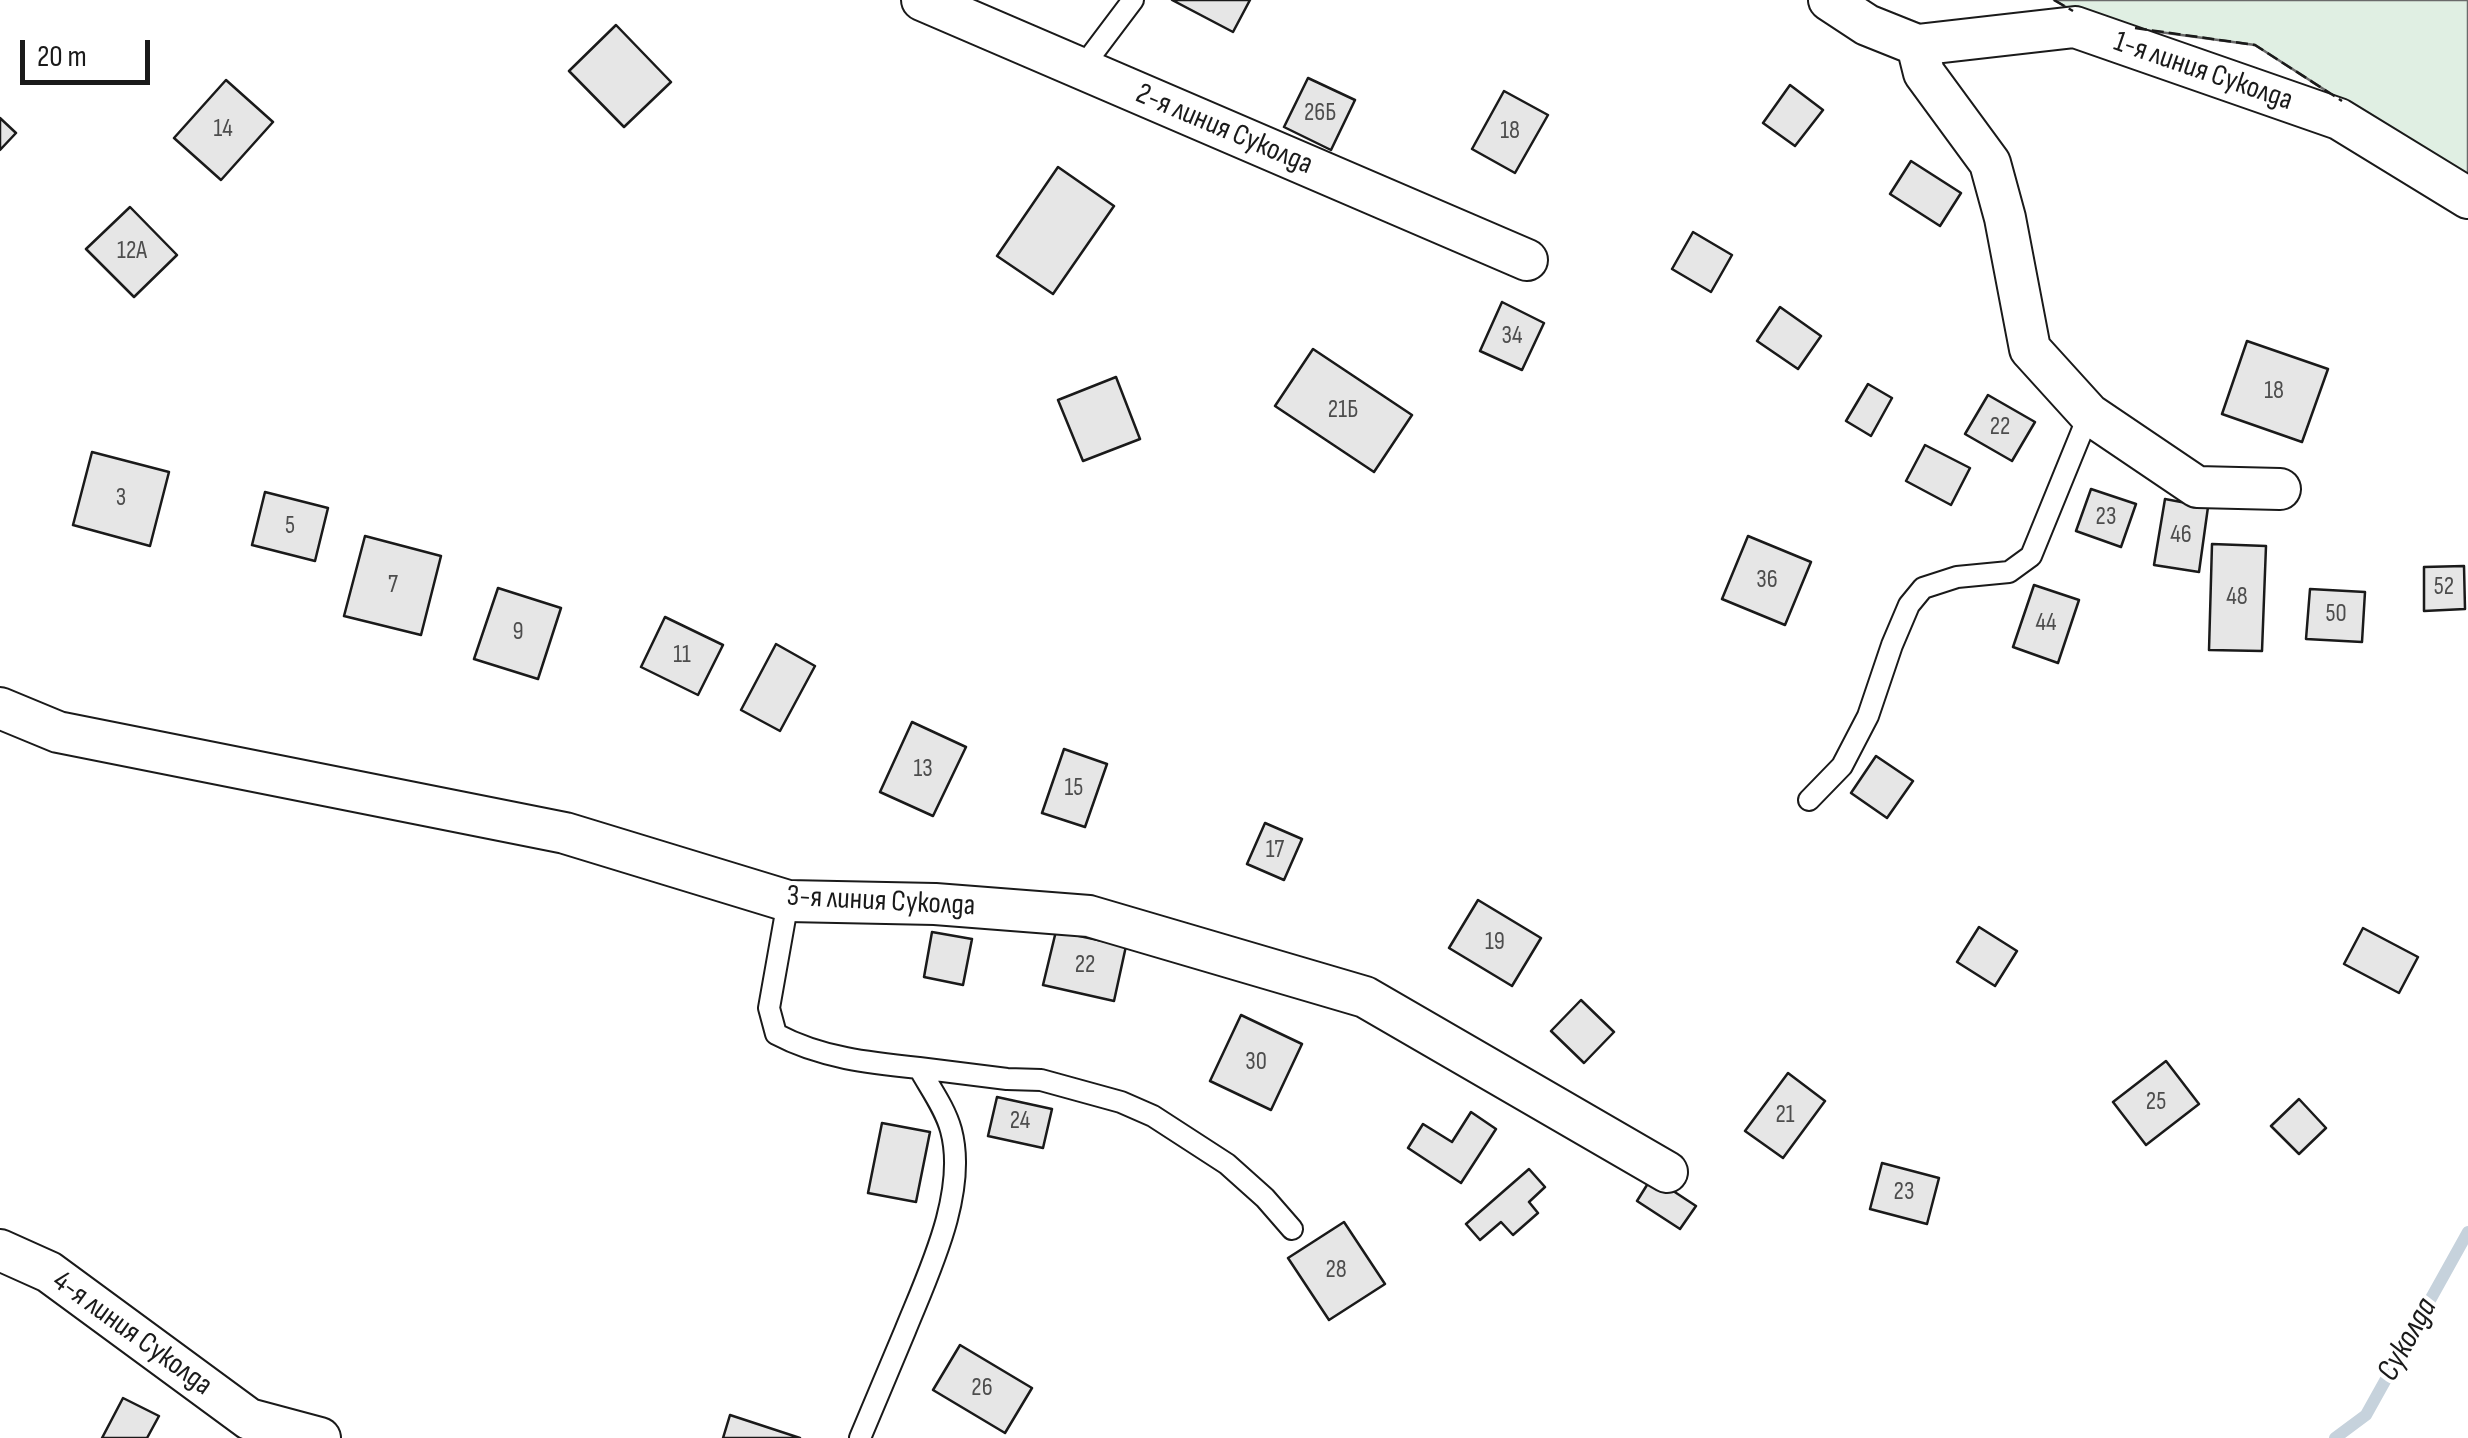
<!DOCTYPE html>
<html>
<head>
<meta charset="utf-8">
<style>
  body { margin:0 }
  #map { position:relative; width:2468px; height:1438px; overflow:hidden; background:#fff; font-family:"Sofia Sans Condensed",sans-serif }
  canvas { display:block }
  .scale { position:absolute; left:20px; top:40px; width:130px; height:45px; box-sizing:border-box; border:5px solid #1a1a1a; border-top:0; padding-left:12px; font-size:30px; line-height:35px; white-space:nowrap; color:#1a1a1a; -webkit-text-stroke:8px #fff; paint-order:stroke }
</style>
</head>
<body>
<div id="map">
<canvas width="2468" height="1438"></canvas>
<div class="scale">20 m</div>
</div>
<script>
const ctx = document.querySelector('canvas').getContext('2d');
ctx.lineJoin = 'round';
function paint(path, color) {
  ctx.fillStyle = color;
  ctx.fill(path, 'evenodd');
}
function strokePath(path, color, width, dash) {
  ctx.strokeStyle = color;
  ctx.lineWidth = width;
  ctx.lineCap = dash ? 'butt' : 'round';
  ctx.setLineDash(dash || []);
  ctx.stroke(path);
}
function label(font, color, halo, rows, align = 'center') {
  ctx.font = font + ' "Sofia Sans Condensed",sans-serif';
  ctx.lineWidth = 8;
  ctx.setLineDash([]);
  ctx.textBaseline = 'middle';
  ctx.strokeStyle = halo;
  ctx.fillStyle = color;
  for (const [text, x, y, turn = 0] of rows) {
    ctx.save();
    ctx.translate(x, y);
    ctx.rotate((+turn || 0) * Math.PI / 180);
    ctx.textAlign = isNaN(turn) ? turn : align;
    if (halo) ctx.strokeText(text, 0, 0);
    ctx.fillText(text, 0, 0);
    ctx.restore();
  }
}
const green = new Path2D(`
  M2054 0H2468V182L2255 45 2093 23Z`);
paint(green, '#e0efe3');
strokePath(green, '#6a6a6a', 2.5);
strokePath(new Path2D(`
  M2335 1438 2366 1415 2468 1232`), '#c6d2dc', 12);
const building = new Path2D(`
  M1172 0H1250L1233 32Z
  M616 25 671 82 624 127 569 71Z
  M1308 78 1355 100 1331 150 1284 127Z
  M226 80 273 122 221 180 174 138Z
  M1790 85 1823 110 1795 146 1763 123Z
  M1504 91 1548 115 1515 173 1472 149Z
  M0 118 16 133 0 150Z
  M1911 161 1961 193 1940 226 1890 194Z
  M1058 167 1114 206 1053 294 997 256Z
  M130 207 177 255 134 297 86 249Z
  M1693 232 1732 255 1711 292 1672 269Z
  M1502 302 1544 323 1522 370 1480 351Z
  M1780 307 1821 336 1798 369 1757 341Z
  M2247 341 2328 369 2302 442 2222 414Z
  M1313 349 1412 415 1374 472 1275 406Z
  M1116 377 1140 439 1083 461 1058 400Z
  M1868 384 1892 398 1871 436 1846 421Z
  M1988 395 2035 422 2012 461 1965 434Z
  M1925 445 1970 468 1951 505 1906 481Z
  M92 452 169 472 150 546 73 525Z
  M2091 489 2136 504 2121 547 2076 531Z
  M265 492 328 508 315 561 252 545Z
  M2165 499 2208 507 2199 572 2154 565Z
  M365 536 441 556 421 635 344 616Z
  M1748 536 1811 562 1785 625 1722 599Z
  M2212 544 2266 546 2262 651 2209 650Z
  M2464 566 2465 609 2424 611V567Z
  M2034 585 2079 600 2058 663 2013 647Z
  M498 588 561 608 538 679 474 659Z
  M2310 589 2365 592 2362 642 2306 639Z
  M665 617 723 645 698 695 641 667Z
  M776 644 815 666 780 731 741 710Z
  M912 722 966 747 933 816 880 792Z
  M1064 749 1107 764 1085 827 1042 813Z
  M1876 756 1913 781 1887 818 1851 793Z
  M1265 823 1302 839 1284 880 1247 864Z
  M1478 900 1541 938 1512 986 1449 948Z
  M1979 927 2017 951 1995 986 1957 962Z
  M2363 928 2418 957 2399 993 2344 964Z
  M1056 931 1126 946 1114 1001 1043 985Z
  M932 932 972 939 963 985 924 977Z
  M1581 1000 1614 1032 1584 1063 1551 1031Z
  M1241 1015 1302 1044 1271 1110 1210 1081Z
  M2166 1061 2199 1104 2146 1145 2113 1102Z
  M1788 1073 1825 1101 1783 1158 1745 1131Z
  M997 1097 1052 1109 1043 1148 988 1136Z
  M2299 1099 2326 1128 2299 1154 2271 1126Z
  M1471 1112 1496 1129 1461 1183 1408 1148 1423 1124 1452 1142Z
  M882 1123 930 1132 916 1202 868 1193Z
  M1882 1163 1939 1178 1927 1224 1870 1209Z
  M1529 1169 1545 1187 1529 1202 1538 1213 1513 1235 1501 1222 1480 1240 1466 1224Z
  M1652 1177 1696 1206 1680 1229 1637 1201Z
  M1344 1222 1385 1284 1329 1320 1288 1258Z
  M960 1345 1032 1388 1005 1433 933 1390Z
  M123 1398 159 1416 147 1438H102Z
  M730 1415 800 1438H723Z`);
paint(building, '#e6e6e6');
strokePath(building, '#1a1a1a', 2.5);
const service = new Path2D(`
  M1081 69 1133 0
  M1809 800 1842 766 1868 716 1892 645 1909 605 1923 588 1957 577 2009 572 2031 556 2089 414
  M788 901 769 1008 776 1034C821 1058 870 1063 919 1068 930 1088 945 1108 951 1130 968 1193 928 1274 905 1331 890 1367 875 1402 860 1438
  M919 1068 1007 1079 1041 1080 1121 1102 1153 1116 1227 1164 1265 1198 1292 1229`);
const minor = new Path2D(`
  M922 0 1527 260
  M1829 0 1867 25 1917 45 2075 27 2339 119 2468 198
  M1917 45 1924 73 1990 163 2005 218 2030 349 2089 414 2197 487 2280 489
  M0 708 58 732 565 833 788 901 935 904 1089 916 1365 997 1667 1172
  M0 1250 49 1272 249 1419 320 1438`);
strokePath(service, '#1a1a1a', 24);
strokePath(minor, '#1a1a1a', 44);
strokePath(service, '#fff', 20);
strokePath(minor, '#fff', 40);
strokePath(new Path2D(`
  M2054 0 2073 11
  M2135 28 2255 45 2342 101`), '#1a1a1a', 2.5, [12, 5]);
label('25px', '#4d4d4d', null, [
  ["26Б",1320,114],
  ["14",223,130],
  ["18",1510,132],
  ["12А",132,252],
  ["34",1512,337],
  ["18",2274,392],
  ["21Б",1343,411],
  ["22",2000,428],
  ["3",121,499],
  ["23",2106,518],
  ["5",290,527],
  ["46",2181,536],
  ["36",1767,581],
  ["7",393,586],
  ["52",2444,588],
  ["48",2237,598],
  ["50",2336,615],
  ["44",2046,624],
  ["9",518,633],
  ["11",682,656],
  ["13",923,770],
  ["15",1074,789],
  ["17",1275,851],
  ["19",1495,943],
  ["22",1085,966],
  ["30",1256,1063],
  ["25",2156,1103],
  ["21",1785,1116],
  ["24",1020,1122],
  ["23",1904,1193],
  ["28",1336,1271],
  ["26",982,1389]
]);
label('30px', '#1a1a1a', '#fff', [
  ["1-я линия Суколда",2203,72,19],
  ["2-я линия Суколда",1224,130,23],
  ["3-я линия Суколда",881,902,3],
  ["4-я линия Суколда",132,1334,36]
]);
label('italic 32px', '#1a1a1a', '#fff', [
  ["Суколда",2408,1340,-61]
]);
</script>
</body>
</html>
